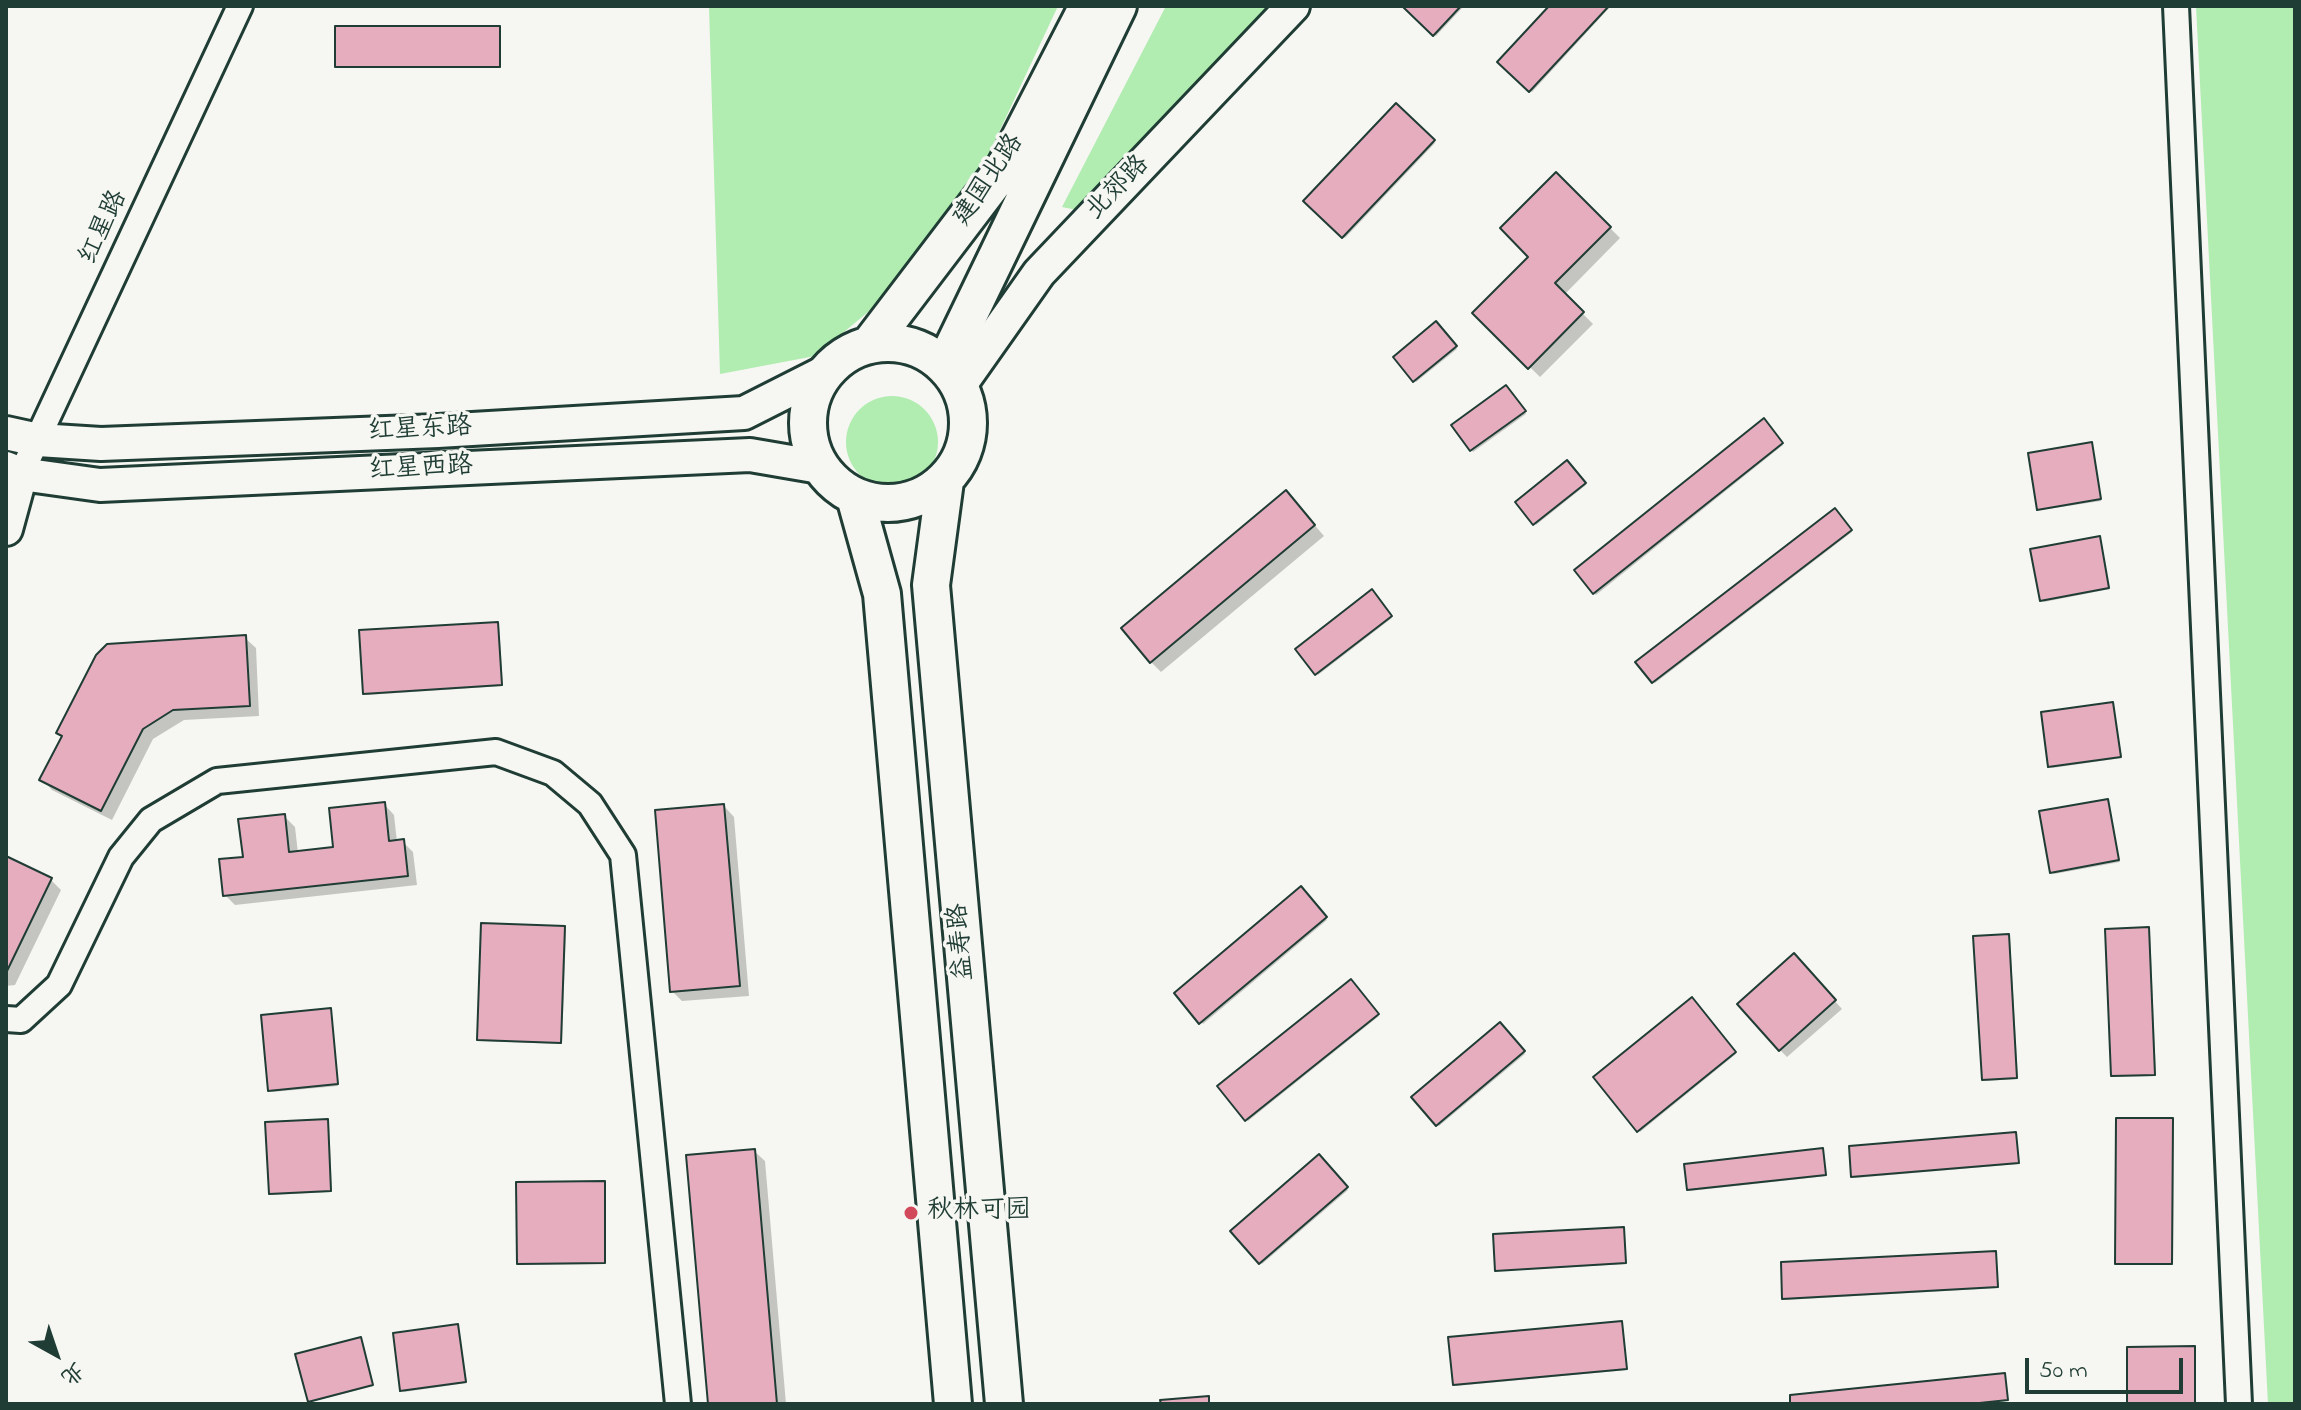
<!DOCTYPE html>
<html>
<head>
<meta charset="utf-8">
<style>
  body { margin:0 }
  #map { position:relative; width:2301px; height:1410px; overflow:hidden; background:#f6f6f2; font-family:"Indie Flower","LXGW WenKai TC",sans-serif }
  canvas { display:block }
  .frame { position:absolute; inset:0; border:8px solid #1f3d34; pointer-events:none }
  .north { position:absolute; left:16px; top:1314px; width:80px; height:80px; -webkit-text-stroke:6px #f6f6f2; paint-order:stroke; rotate:140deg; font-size:22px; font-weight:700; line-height:32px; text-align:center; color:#1f3d34 }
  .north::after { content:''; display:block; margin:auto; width:28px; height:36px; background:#1f3d34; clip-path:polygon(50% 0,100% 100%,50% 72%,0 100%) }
  .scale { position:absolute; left:2025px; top:1358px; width:158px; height:36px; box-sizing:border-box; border:4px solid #1f3d34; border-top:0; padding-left:10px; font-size:24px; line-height:28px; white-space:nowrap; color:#1f3d34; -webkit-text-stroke:6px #f6f6f2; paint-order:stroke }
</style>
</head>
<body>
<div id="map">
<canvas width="2301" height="1410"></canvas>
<div class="frame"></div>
<div class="north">北</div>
<div class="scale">50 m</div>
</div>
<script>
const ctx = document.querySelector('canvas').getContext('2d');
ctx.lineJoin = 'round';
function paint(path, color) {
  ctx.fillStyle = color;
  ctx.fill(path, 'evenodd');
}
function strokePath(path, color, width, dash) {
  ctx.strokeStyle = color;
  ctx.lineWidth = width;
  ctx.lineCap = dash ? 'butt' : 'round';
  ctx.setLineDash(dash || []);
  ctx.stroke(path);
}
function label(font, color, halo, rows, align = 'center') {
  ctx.font = font + ' "Indie Flower","LXGW WenKai TC",sans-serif';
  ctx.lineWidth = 7;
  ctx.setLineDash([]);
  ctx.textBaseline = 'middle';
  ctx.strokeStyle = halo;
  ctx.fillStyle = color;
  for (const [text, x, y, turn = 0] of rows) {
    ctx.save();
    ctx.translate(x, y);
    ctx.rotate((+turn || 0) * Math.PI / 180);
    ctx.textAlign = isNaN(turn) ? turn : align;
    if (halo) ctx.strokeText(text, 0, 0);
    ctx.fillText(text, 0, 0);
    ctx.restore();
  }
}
paint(new Path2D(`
  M709 6H1058L963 209 897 288 815 356 720 374Z
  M1166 6H1286L1082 211 1062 207Z
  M2196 6H2295V1404H2268Z
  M846 442a46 46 0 1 1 92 0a46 46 0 1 1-92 0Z`), '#b1ecb1');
paint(new Path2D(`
  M1404 6H1464L1436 36Z
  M1552 6H1611L1532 92 1499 62Z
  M499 28 501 29V68H339L337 67Z
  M1396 106 1435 143 1345 238 1306 201Z
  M1556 174 1620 238 1564 295 1593 324 1540 377 1475 313 1531 257Z
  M1436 324 1457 349 1416 382 1396 357Z
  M1506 387 1526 414 1473 452 1453 425Z
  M1764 421 1783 445 1596 595 1577 571Z
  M2091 444 2101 501 2041 510 2039 509Z
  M1567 463 1586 485 1536 525 1518 502Z
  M1286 492 1324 536 1161 672 1151 662Z
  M1837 512 1852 532 1655 683 1638 662Z
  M2099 538 2110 589 2044 602 2042 600Z
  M1372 592 1392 618 1318 675 1298 649Z
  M497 624 499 625 503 686 367 695 365 693Z
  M245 638 256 648 259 716 184 720 153 739 112 820 52 790 42 779 63 738 58 733Z
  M2113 704 2122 758 2052 768 2050 766Z
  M2107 801 2120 862 2054 874 2052 872Z
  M384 804 394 815 397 842H403L413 852 417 885 235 905 225 895 284 816 295 827 298 853 335 849Z
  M724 806 734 817 749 996 682 1001 672 991Z
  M6 858 51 880 61 890 15 985 6 986Z
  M1301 889 1327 920 1203 1024 1177 993Z
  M564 928 566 930 562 1044 480 1041 479 1039Z
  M2148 929 2150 931 2156 1076 2114 1077 2113 1075Z
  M2008 936 2010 938 2018 1079 1986 1081 1984 1079Z
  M1801 963 1842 1009 1787 1057 1780 1050Z
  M1351 982 1379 1016 1248 1121 1220 1086Z
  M1692 1000 1736 1054 1640 1132 1596 1077Z
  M330 1010 338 1086 272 1092 270 1090Z
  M1500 1025 1525 1054 1439 1126 1414 1097Z
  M2172 1120 2174 1122 2173 1265H2118L2117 1263Z
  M327 1121 329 1123 332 1192 272 1195 271 1193Z
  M2015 1134 2019 1164 1855 1178 1853 1176Z
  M1822 1150 1827 1176 1690 1191 1688 1190Z
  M754 1151 765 1161 786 1404H710Z
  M1319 1157 1348 1190 1262 1264 1233 1231Z
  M604 1183 606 1185V1264L520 1265 519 1263Z
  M1624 1229 1627 1264 1499 1271 1497 1270Z
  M1995 1253 1999 1288 1786 1300 1784 1298Z
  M1622 1323 1627 1370 1456 1386 1454 1385Z
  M457 1326 467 1383 404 1392 402 1390Z
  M362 1341 373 1386 311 1402 310 1401Z
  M2194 1348 2196 1350V1404H2129Z
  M2004 1375 2008 1401 1982 1404H1792Z`), '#0003');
const building = new Path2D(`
  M1402 6H1461L1433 36Z
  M1549 6H1609L1529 92 1497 62Z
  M335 26H500V67H335Z
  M1396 103 1435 140 1342 238 1303 201Z
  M1556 172 1611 227 1555 283 1584 312 1528 369 1472 313 1528 257 1500 228Z
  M1436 321 1457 346 1413 382 1393 357Z
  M1506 385 1526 411 1470 451 1451 425Z
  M1764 418 1783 443 1593 594 1574 570Z
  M2092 442 2101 499 2037 510 2028 453Z
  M1567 460 1586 483 1533 525 1515 502Z
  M1286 490 1315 525 1150 663 1121 628Z
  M1835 508 1852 530 1652 683 1635 662Z
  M2100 536 2109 588 2040 601 2030 549Z
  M1372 589 1392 616 1315 675 1295 649Z
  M498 622 502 685 363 694 359 630Z
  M246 635 250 706 173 710 143 729 101 811 39 780 62 736 56 733 96 655 107 644Z
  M2113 702 2121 757 2048 767 2041 712Z
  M2108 799 2119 860 2050 873 2039 811Z
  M385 802 389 841 404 839 408 876 223 896 219 859 243 857 238 819 285 814 289 852 333 847 329 808Z
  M724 804 740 986 670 992 655 810Z
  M6 856 52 878 6 973Z
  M1301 886 1327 917 1199 1024 1174 993Z
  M481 923 565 926 561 1043 477 1040Z
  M2149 927 2155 1075 2111 1076 2105 929Z
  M2009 934 2017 1078 1982 1080 1973 936Z
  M1794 953 1836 1000 1779 1051 1737 1004Z
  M1351 979 1379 1014 1245 1121 1217 1086Z
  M1692 997 1736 1052 1637 1132 1593 1077Z
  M331 1008 338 1084 268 1091 261 1015Z
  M1500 1022 1525 1051 1436 1126 1411 1097Z
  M2116 1118H2173L2172 1264H2115Z
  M328 1119 331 1191 269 1194 265 1122Z
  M2016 1132 2019 1163 1851 1177 1849 1146Z
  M1823 1148 1826 1175 1687 1190 1684 1164Z
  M755 1149 777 1404H708L686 1155Z
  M1319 1154 1348 1187 1259 1264 1230 1231Z
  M605 1181V1263L517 1264 516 1182Z
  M1624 1227 1626 1263 1495 1271 1493 1234Z
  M1996 1251 1998 1287 1782 1299 1781 1262Z
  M1622 1321 1627 1369 1453 1385 1448 1337Z
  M458 1324 466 1382 400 1391 393 1333Z
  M361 1337 373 1385 308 1402 295 1354Z
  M2195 1346V1404H2127V1347Z
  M2005 1373 2008 1400 1970 1404H1790V1395Z
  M1209 1396V1404H1161L1160 1400Z`);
paint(building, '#e6adbf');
strokePath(building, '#1f3d34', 2);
const street = new Path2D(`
  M2176 6 2239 1404
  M21 474 240 6
  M6 1019 21 1020 59 985 121 857 151 820 217 781 496 752 553 773 590 804 623 855 678 1404`);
const secondary = new Path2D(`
  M960 385 1039 273 1293 6
  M6 433 38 440 101 444 438 431 744 413 825 372
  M6 468 21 474 100 485 750 455 820 467
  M6 529 21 474`);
const primary = new Path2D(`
  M808 423a80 80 0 1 1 160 0a80 80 0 1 1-160 0Z
  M871 343 1005 167 1088 6
  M945 364 1118 6
  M945 481 931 585 1004 1404
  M855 497 882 594 953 1404`);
strokePath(street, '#1f3d34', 30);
strokePath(secondary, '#1f3d34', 38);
strokePath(primary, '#1f3d34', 42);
strokePath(street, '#f6f6f2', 24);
strokePath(secondary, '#f6f6f2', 32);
strokePath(primary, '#f6f6f2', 36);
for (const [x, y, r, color] of [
  [911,1213,8,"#d1495b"]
]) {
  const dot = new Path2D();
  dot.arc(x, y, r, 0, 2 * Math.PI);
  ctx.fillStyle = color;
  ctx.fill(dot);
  strokePath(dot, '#f6f6f2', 3);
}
label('26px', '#1f3d34', '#f6f6f2', [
  ["建国北路",990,181,-56],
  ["北郊路",1119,189,-46],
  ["红星路",105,228,-65],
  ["红星东路",420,431,-3],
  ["红星西路",421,470,-3],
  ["益寿路",963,942,-95]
]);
label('26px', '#1f3d34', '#f6f6f2', [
  ["秋林可园",927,1213]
], 'left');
</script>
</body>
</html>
